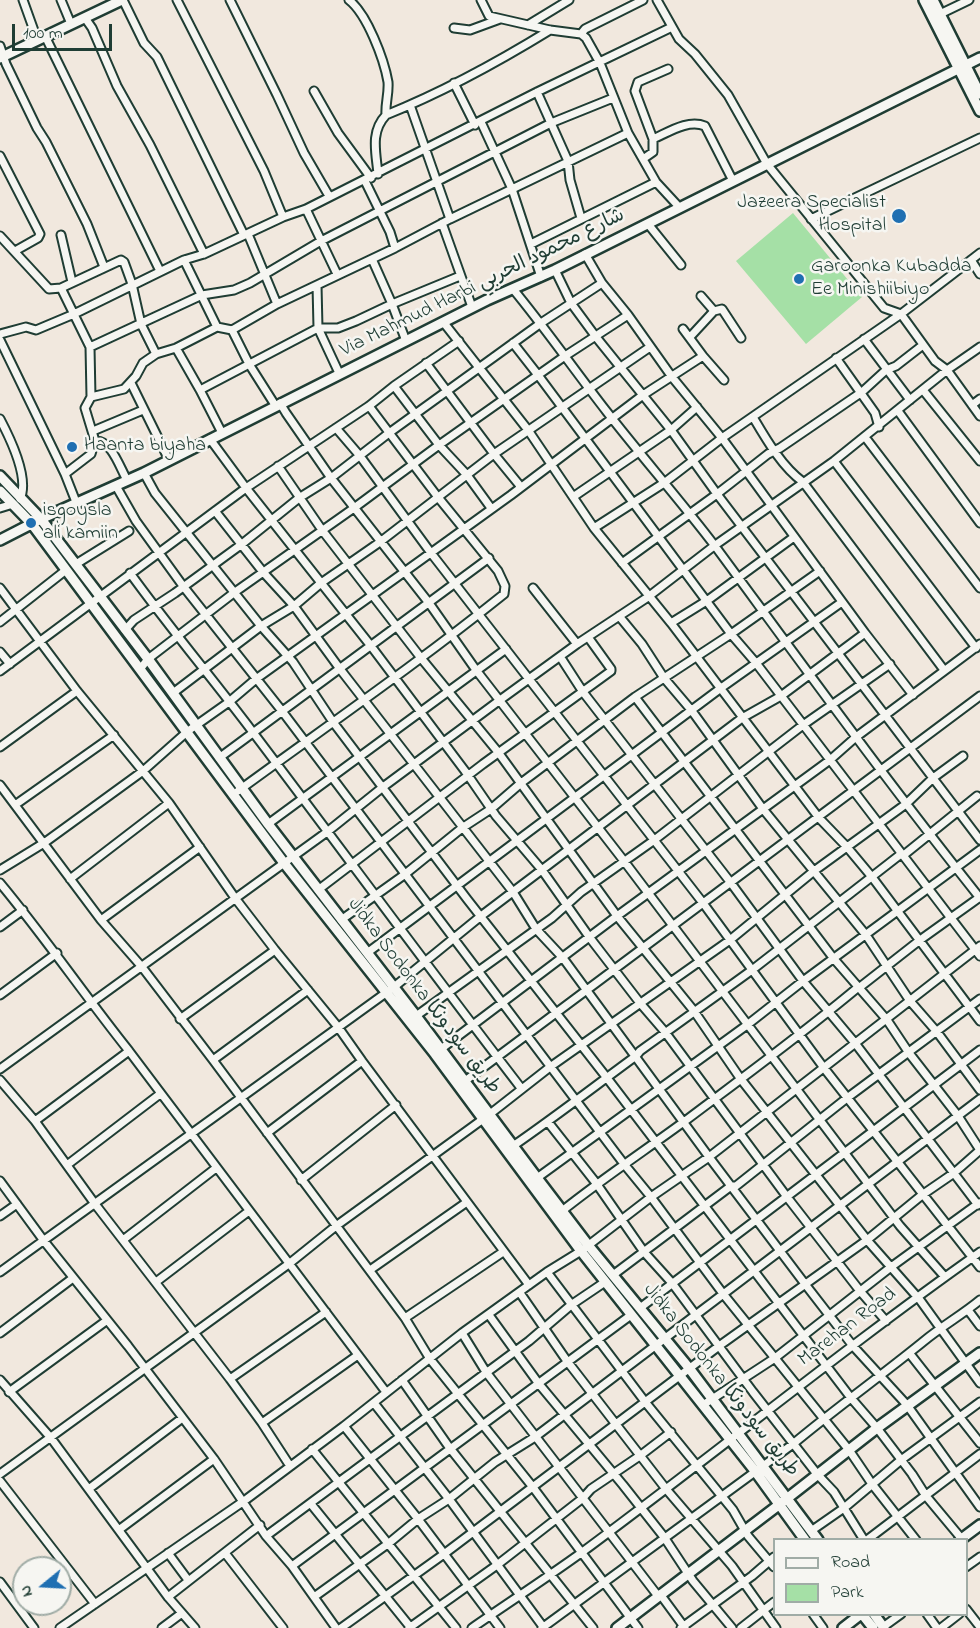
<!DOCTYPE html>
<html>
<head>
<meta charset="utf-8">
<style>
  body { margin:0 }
  #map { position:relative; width:980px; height:1628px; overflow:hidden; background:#f1e8de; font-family:"Indie Flower",sans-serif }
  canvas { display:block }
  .legend { position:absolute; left:773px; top:1538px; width:195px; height:78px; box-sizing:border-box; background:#f6f6f2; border:2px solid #a0aca6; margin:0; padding:8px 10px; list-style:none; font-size:18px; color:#1f3d34 }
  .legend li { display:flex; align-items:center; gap:12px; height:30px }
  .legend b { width:30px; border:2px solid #a0aca6 }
  .north { position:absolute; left:12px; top:1556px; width:60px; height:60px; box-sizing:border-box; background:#f6f6f2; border:2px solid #a0aca6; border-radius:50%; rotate:252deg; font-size:16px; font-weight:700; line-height:24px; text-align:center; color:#1f3d34 }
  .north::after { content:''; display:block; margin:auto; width:21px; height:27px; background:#1f6fb2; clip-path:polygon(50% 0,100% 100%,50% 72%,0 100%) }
  .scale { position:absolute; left:12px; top:24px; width:100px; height:27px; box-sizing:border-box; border:3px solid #1f3d34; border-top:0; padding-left:8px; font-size:18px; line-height:21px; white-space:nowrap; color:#1f3d34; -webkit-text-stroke:4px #f6f6f2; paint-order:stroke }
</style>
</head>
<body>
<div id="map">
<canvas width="980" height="1628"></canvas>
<ul class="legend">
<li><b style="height:8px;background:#f6f6f2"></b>Road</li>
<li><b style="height:16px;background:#a5e0a6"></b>Park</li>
</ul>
<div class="north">N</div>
<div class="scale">100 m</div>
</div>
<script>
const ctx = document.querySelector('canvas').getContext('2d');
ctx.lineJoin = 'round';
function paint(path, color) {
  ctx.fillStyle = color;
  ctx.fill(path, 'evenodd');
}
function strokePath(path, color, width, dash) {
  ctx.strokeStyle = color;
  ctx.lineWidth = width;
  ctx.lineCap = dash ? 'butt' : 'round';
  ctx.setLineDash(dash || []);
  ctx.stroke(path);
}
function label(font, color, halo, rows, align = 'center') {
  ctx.font = font + ' "Indie Flower","Playpen Sans Arabic",sans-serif';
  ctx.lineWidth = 5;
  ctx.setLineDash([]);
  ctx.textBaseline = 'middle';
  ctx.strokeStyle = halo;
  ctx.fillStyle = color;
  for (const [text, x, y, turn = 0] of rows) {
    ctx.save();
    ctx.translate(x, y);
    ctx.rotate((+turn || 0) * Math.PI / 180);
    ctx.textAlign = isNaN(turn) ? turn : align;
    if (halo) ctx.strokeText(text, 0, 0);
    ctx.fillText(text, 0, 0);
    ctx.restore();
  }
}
paint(new Path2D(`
  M793 213 862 297 806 344 736 261Z`), '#a5e0a6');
const street = new Path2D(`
  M23 0 37 39
  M61 0 71 24
  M123 0 144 43 157 57 244 235
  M177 0 264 171 283 217
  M230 0 277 95 304 153 329 196
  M349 0C367 14 384 59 388 82 389 94 385 104 386 115
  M481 0 489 16 550 30 581 34 586 38 600 63 628 133 656 182 680 208
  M657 0 679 39 695 54 728 95 767 164 884 308 901 314 935 361 947 370 980 416
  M940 14 969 0
  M85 18 92 28 117 86 150 145 204 254
  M528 25 569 0
  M454 28 470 30 500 19
  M581 34 585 29 643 0
  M45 36 160 271
  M0 46 6 64 37 128 46 142 87 224 104 267
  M454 83 475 125
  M314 91 338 133 371 178
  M537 92 568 161 570 180 581 218
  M410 105 450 219
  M481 122 512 189 541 277
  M653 139C669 132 688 119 705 126L733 181
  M0 156 40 234 38 238 15 251
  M643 159 653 152V139L635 91 638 82 668 69
  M378 174C376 152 370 132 386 115 443 92 498 62 550 30
  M365 181 390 232 395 248
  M306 209 337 274
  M811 219 980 138
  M442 223 472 307
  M648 224 681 265
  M248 234 277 304
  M61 235 72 282
  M0 236 49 289 61 288 90 347 91 397 85 408 95 441C111 439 120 468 127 480
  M531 244 656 182
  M585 254 602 283 628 315 672 377 722 438 865 633 913 695
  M372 259 392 304 406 341
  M184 260 217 327
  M971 260 980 274
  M555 270 571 303 596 337 671 430 717 494 980 840
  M317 285 318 328 339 373
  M61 288 121 260 124 262 132 284 141 324 156 354
  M513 289C546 329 575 371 607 412 642 457 680 500 715 546 802 664 888 783 980 898
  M701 296 714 311 722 309 741 338
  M444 323 528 430 594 528 671 623 819 818 847 847 872 877 980 1021
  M683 329 703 356 724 380
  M232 330 249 364 275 405
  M0 334 26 327 36 330 74 314 184 260 204 254 283 217 306 209 537 92 672 27
  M690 337 714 311
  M864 339 910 400
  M0 340 65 474 76 502
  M513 343 538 375 731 634 756 663 980 956
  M90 347 202 295 234 290 250 283 321 241 551 123 613 98
  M176 348 200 390
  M836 358 875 413 879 427
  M426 363 494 454 521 487
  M131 383 169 460
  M394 386 439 445 467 475 491 508
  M923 390 980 461
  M91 397 124 389 136 376 143 363 156 354 176 348 217 327 232 330 277 304 395 248 450 219 628 133
  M280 403 286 413 331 478 429 603 476 670 624 861 900 1226 945 1277
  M972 405 980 399
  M898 411 980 523
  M753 417C766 439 782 467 803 482L944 670
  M0 419C10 438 30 478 20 499
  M336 428 360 456 431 553 703 903 824 1068 980 1267
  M93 431 143 410
  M222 433 200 390 318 328H338L356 321 392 304 460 276
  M865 437 980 588
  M210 439 246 488 371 646 465 771 496 816 542 870 590 938 640 1003 665 1032 787 1197 860 1291 886 1321
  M834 461 976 648
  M278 466 322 530 421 658 498 752 617 916 694 1011 740 1078 867 1240 920 1300 980 1383
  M144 473 155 493 261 626 293 662 333 722 467 899 607 1078 851 1398 877 1428 912 1474 926 1496 961 1538
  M65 474 91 454 95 441
  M116 486 136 521 183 586 282 711 624 1164 651 1197 724 1295 849 1450 872 1484 916 1540
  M573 497 671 430 697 407
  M0 508 13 504
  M215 511 263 572 294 606 340 669 513 892 536 929 563 958 709 1157 805 1284 853 1346 907 1405 980 1507
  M594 528 664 483 722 438 901 314 980 253
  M622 563 717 494 768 454 780 448 862 392 886 370 896 366 923 345
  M76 564 129 531
  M130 573C169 627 212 678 252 731 342 850 430 970 521 1088
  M0 588 77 691 169 803 235 898 275 950 338 1027 362 1061 529 1285
  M533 588 577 644
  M619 616 642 644 664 678 692 711 763 809 866 935 910 1001 937 1032 980 1090
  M0 622 66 570
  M671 623 708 600 794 537
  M125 630 134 620 175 593 242 544 299 498 331 478 389 433 541 323 602 283
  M0 652 10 664
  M561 658 583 692 731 883 803 981 855 1043 978 1205
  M141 668 148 659 235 592 354 508 439 445 565 356 628 315
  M0 671 246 488 369 406 394 386 459 341
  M173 693 261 626 294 606 321 583 380 542 494 454 650 347
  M0 747 77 691
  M219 758 489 558
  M0 785 101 920 142 967 213 1060 405 1318 430 1359 532 1486 638 1628
  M238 791C327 726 418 663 504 594L505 586 498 571 437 496 369 406
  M15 805 114 735
  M268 824 506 649
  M0 870 44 843 143 771 188 731 229 702 256 679 511 495 643 395 703 356
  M70 879 169 803
  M0 883C45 937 85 996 129 1051L386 1392
  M318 890 483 764 611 671V669L588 637
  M101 920 200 847
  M341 920 404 875 462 828 491 809 521 783 635 697 731 634 820 571
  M0 927 23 910
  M367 953 721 688 842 602
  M0 995 57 953
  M416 1016 552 918 581 892 653 841 803 725 890 664
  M180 1019 275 950
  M437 1052 617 916 830 760 856 737 980 644
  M213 1060 308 990
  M0 1069 327 832 383 787 500 700 577 644 648 597 714 546 834 461 947 370 980 347
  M0 1080 35 1121 95 1204 230 1379 262 1423 290 1466
  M465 1081 980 696
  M35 1121 129 1051
  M548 1122 596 1183 644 1252 672 1283 753 1392 817 1474 834 1492 864 1540
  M267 1133 362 1061
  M513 1146C555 1117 595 1086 636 1056L640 1051 752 970 901 854H905L977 796
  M67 1165 160 1094
  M537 1178 747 1025 803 981 980 850
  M301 1180 396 1105
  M0 1181 44 1241 128 1346 214 1459 266 1536 292 1566 336 1628
  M562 1211C602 1179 644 1151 685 1121 742 1078 801 1035 856 989L860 987 920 940 980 897
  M0 1216 17 1204
  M123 1240 216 1168
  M370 1270 467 1202
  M0 1272 394 987 481 916 742 718 781 696 865 633
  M547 1272 646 1403 733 1510 748 1536 774 1567
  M613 1275 731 1186H736L847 1098 980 999
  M156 1282 249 1211
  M520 1293 567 1361 666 1489 732 1566 776 1628
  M640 1308 980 1050
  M968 1310 980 1326
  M489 1315 539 1384 623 1485 664 1537 693 1581 732 1628
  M405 1318 503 1252
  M0 1333 73 1278
  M462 1333 486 1372 658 1596
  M910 1354 980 1443
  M230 1379 326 1312
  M0 1380 51 1438 168 1597 195 1628
  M402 1380 449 1447 593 1628
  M9 1392 106 1321
  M374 1403 449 1499 544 1628
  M703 1405 775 1358 891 1267 979 1203
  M262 1423 358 1355
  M344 1426 418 1519 500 1628
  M312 1449 456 1628
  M0 1474 290 1263 336 1226 490 1114 550 1067 730 940 814 871 906 804 933 778 963 756
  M0 1481 95 1604
  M90 1488 181 1419
  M311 1504 411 1628
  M120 1529 214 1459
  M811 1531 844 1508 901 1460 980 1402
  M266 1536 529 1341 571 1305 605 1282
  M867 1540 980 1454
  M168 1553 188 1580
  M225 1553 283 1628
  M292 1566 631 1315
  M966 1567 980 1557
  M0 1582 34 1628
  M660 1594 685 1628
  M168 1597 260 1525
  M314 1597 389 1543 418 1519 449 1499 495 1462 535 1437 980 1099
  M966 1609 980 1627
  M813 1614 823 1628
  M927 1614 937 1628
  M883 1627 901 1614
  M60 1628 244 1501 344 1426 462 1333 547 1272 581 1251 651 1197 709 1157 980 946
  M162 1628 182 1613
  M341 1628 444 1554 719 1346 867 1240 922 1195 954 1173 980 1150 958 1116 909 1053 887 1020 834 959 635 697
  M409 1628 497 1565 583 1498 591 1489 641 1455 671 1432
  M472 1628C508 1603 545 1579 581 1553 715 1454 844 1348 980 1252
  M542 1628 793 1444C836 1408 881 1376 924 1341 942 1326 962 1315 980 1300
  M681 1628 752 1576 774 1557
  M741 1628 774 1602
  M941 1628 959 1614`);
const secondary = new Path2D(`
  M924 0 980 111
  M933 0 980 94
  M0 58 122 0
  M0 476 41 519 148 659 268 824 416 1016 537 1178 588 1245 689 1368 818 1540
  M0 491 32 524 284 863 435 1054 581 1251 755 1471 805 1540
  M0 540 41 519 144 473 487 300 555 270 980 58
  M960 1540 980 1525
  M862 1614 873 1628
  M874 1614 884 1628
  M617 1628 780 1504 877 1428 980 1353
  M843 1628 861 1614`);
strokePath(street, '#1f3d34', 11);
strokePath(secondary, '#1f3d34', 14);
strokePath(street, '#f6f6f2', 7);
strokePath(secondary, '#f6f6f2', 9);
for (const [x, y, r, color] of [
  [899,216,8,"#1f6fb2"],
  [799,279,6,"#1f6fb2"],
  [72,447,6,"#1f6fb2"],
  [31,523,6,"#1f6fb2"]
]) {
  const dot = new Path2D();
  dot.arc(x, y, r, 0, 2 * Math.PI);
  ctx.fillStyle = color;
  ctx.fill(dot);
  strokePath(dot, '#f6f6f2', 2);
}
label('20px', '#1f3d34', '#f6f6f2', [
  ["Jazeera Specialist",886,204,"right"],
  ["Hospital",886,227,"right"],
  ["Garoonka Kubadda",811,268],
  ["Ee Minishiibiyo",811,291],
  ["Haanta biyaha",84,447],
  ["isgoysla",43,512],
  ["ali kamiin",43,535]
], 'left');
label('20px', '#1f3d34', '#f6f6f2', [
  ["Via Mahmud Harbi شارع محمود الحربي",483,284,-26],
  ["Jidka Sodonka طريق سودونكا",423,997,53],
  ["Marehan Road",848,1328,-37],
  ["Jidka Sodonka طريق سودونكا",720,1381,52]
]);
</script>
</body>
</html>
